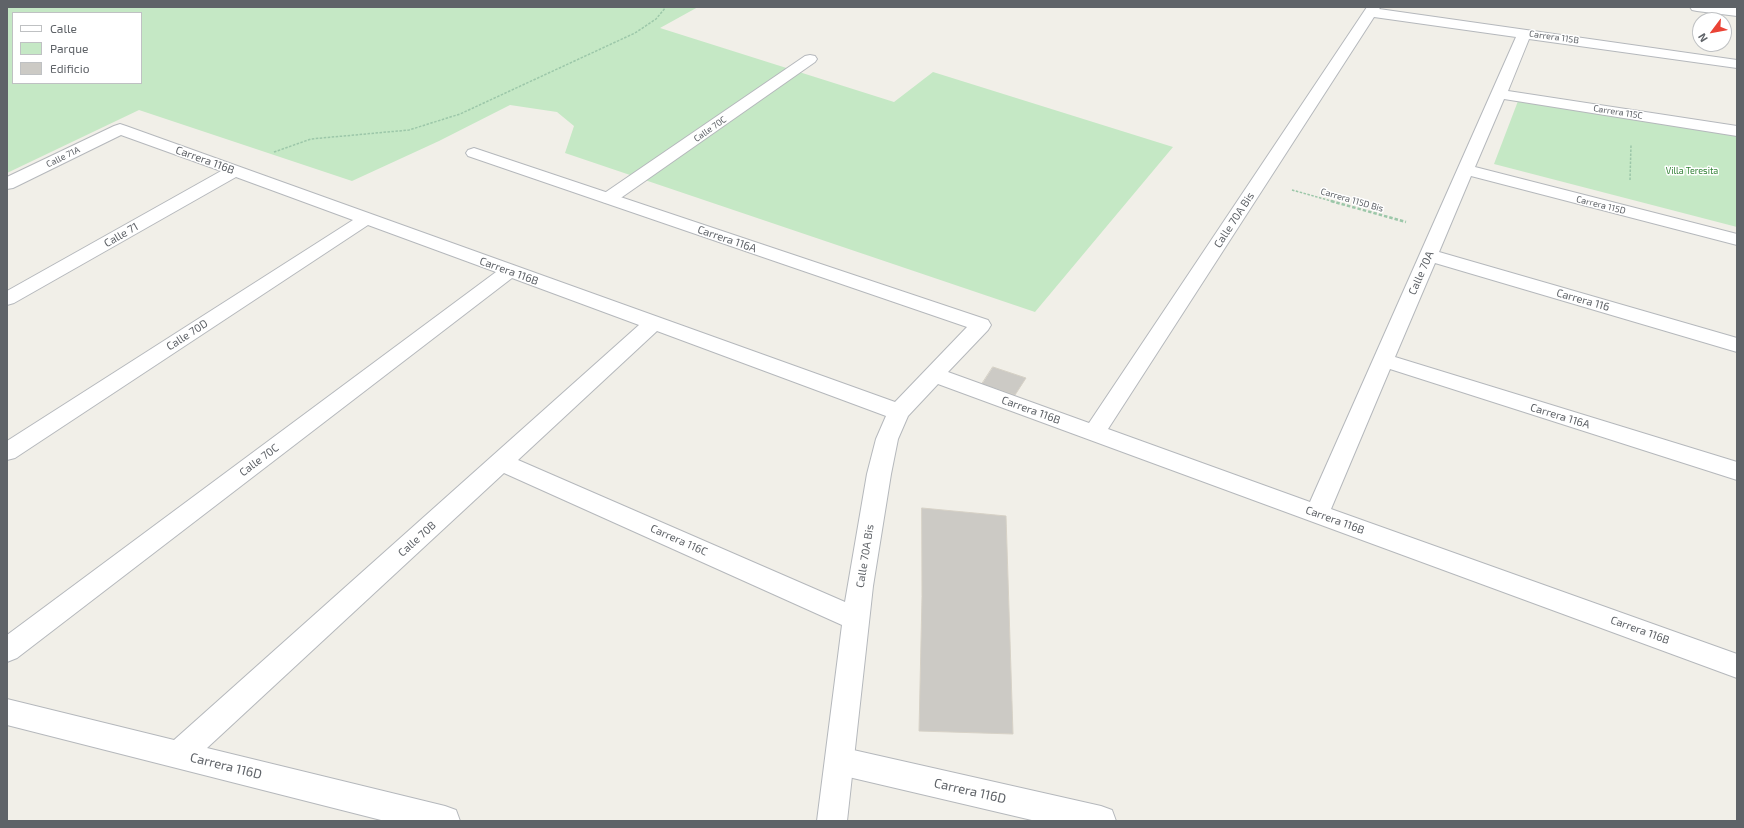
<!DOCTYPE html>
<html>
<head>
<meta charset="utf-8">
<style>
  body { margin:0 }
  #map { position:relative; width:1744px; height:828px; overflow:hidden; background:#f1efe8; font-family:"Exo 2",sans-serif }
  canvas { display:block }
  .frame { position:absolute; inset:0; border:8px solid #5f6368; pointer-events:none }
  .legend { position:absolute; left:12px; top:12px; width:130px; height:72px; box-sizing:border-box; background:#fff; border:1px solid #bfc1c3; margin:0; padding:5px 7px; list-style:none; font-size:12px; color:#5f6368 }
  .legend li { display:flex; align-items:center; gap:8px; height:20px }
  .legend b { width:20px; border:1px solid #bfc1c3 }
  .north { position:absolute; left:1692px; top:12px; width:40px; height:40px; box-sizing:border-box; background:#fff; border:1px solid #bfc1c3; border-radius:50%; rotate:238deg; font-size:11px; font-weight:700; line-height:16px; text-align:center; color:#5f6368 }
  .north::after { content:''; display:block; margin:auto; width:14px; height:18px; background:#ea4335; clip-path:polygon(50% 0,100% 100%,50% 72%,0 100%) }
</style>
</head>
<body>
<div id="map">
<canvas width="1744" height="828"></canvas>
<div class="frame"></div>
<ul class="legend">
<li><b style="height:5px;background:#fff"></b>Calle</li>
<li><b style="height:11px;background:#c5e8c5"></b>Parque</li>
<li><b style="height:11px;background:#cccac5"></b>Edificio</li>
</ul>
<div class="north">N</div>
</div>
<script>
const ctx = document.querySelector('canvas').getContext('2d');
ctx.lineJoin = 'round';
function paint(path, color) {
  ctx.fillStyle = color;
  ctx.fill(path, 'evenodd');
}
function strokePath(path, color, width, dash) {
  ctx.strokeStyle = color;
  ctx.lineWidth = width;
  ctx.lineCap = dash ? 'butt' : 'round';
  ctx.setLineDash(dash || []);
  ctx.stroke(path);
}
function label(font, color, halo, rows, align = 'center') {
  ctx.font = font + ' "Exo 2",sans-serif';
  ctx.lineWidth = 3;
  ctx.setLineDash([]);
  ctx.textBaseline = 'middle';
  ctx.strokeStyle = halo;
  ctx.fillStyle = color;
  for (const [text, x, y, turn = 0] of rows) {
    ctx.save();
    ctx.translate(x, y);
    ctx.rotate((+turn || 0) * Math.PI / 180);
    ctx.textAlign = isNaN(turn) ? turn : align;
    if (halo) ctx.strokeText(text, 0, 0);
    ctx.fillText(text, 0, 0);
    ctx.restore();
  }
}
paint(new Path2D(`
  M7 7H698L660 28 894 102 933 72 1173 147 1035 312 565 153 574 126 557 112 510 105 439 141 352 181 139 110 7 173ZM13 13H141V83H13Z
  M1518 101 1737 135V227L1494 164Z`), '#c5e8c5');
const building = new Path2D(`
  M993 367 1026 378 1015 395 982 384Z
  M922 508 1006 516 1013 734 919 731 922 597Z`);
paint(building, '#cccac5');
strokePath(building, '#d6d1c6', 1);
const service = new Path2D(`
  M810 55 815 56 817 59 815 62 615 202 609 203 603 202 600 198 603 194 805 56Z
  M840 747 1101 806 1112 810 1116 821H1036L840 775 830 771 825 761 830 751Z`);
const minor = new Path2D(`
  M1367 7H1381L1379 9 1737 60V68L1529 39 1508 91 1737 126V136L1504 99 1475 167 1737 234V245L1471 176 1439 252 1737 338V352L1435 263 1395 357 1737 462V480L1390 369 1331 509 1737 654V678L938 384 908 416 898 439 891 474 873 586 847 821H817L842 625 504 473 207 748 445 806 456 810 460 821H385L7 725V699L174 740 639 325 512 278 17 658 7 662V635L496 272 368 225 15 458 7 460V441L353 220 236 177 14 303 7 305V291L221 171 121 135 13 188 7 189V177L114 126 120 124 126 126 895 402 967 327 468 156 466 153 468 150 474 148 988 320 991 325 988 330 948 372 1089 423ZM1374 17 1516 37 1310 502 1108 429ZM657 331 886 416 876 439 867 474 845 602 518 460Z
  M1690 7 1737 8V16L1697 11 1692 10Z`);
strokePath(service, '#b5b8bc', 2);
strokePath(minor, '#b5b8bc', 2);
strokePath(new Path2D(`
  M274 152 311 139 409 130 460 114 635 33 656 19 666 7
  M1630 180 1631 145
  M1292 190 1335 202`), '#9cc7a9', 1.5, [2.5, 1.5]);
strokePath(new Path2D(`
  M1331 201 1406 222`), '#9cc7a9', 2.5, [3.5, 2]);
paint(service, '#fff');
paint(minor, '#fff');
label('9px', '#5f6368', '#fff', [
  ["Carrera 115B",1554,37,8],
  ["Carrera 115C",1618,112,9],
  ["Calle 70C",710,129,-35],
  ["Calle 71A",63,157,-26],
  ["Carrera 115D Bis",1352,200,16],
  ["Carrera 115D",1601,205,14]
]);
label('9px', '#348238', '#fff', [
  ["Villa Teresita",1692,171]
]);
label('11px', '#5f6368', '#fff', [
  ["Carrera 116B",205,160,20],
  ["Calle 70A Bis",1234,220,-57],
  ["Calle 71",121,235,-30],
  ["Carrera 116A",727,239,19],
  ["Carrera 116B",509,271,20],
  ["Calle 70A",1421,273,-66],
  ["Carrera 116",1583,300,16],
  ["Calle 70D",187,335,-33],
  ["Carrera 116B",1031,410,20],
  ["Carrera 116A",1560,416,17],
  ["Calle 70C",259,460,-37],
  ["Carrera 116B",1335,520,20],
  ["Calle 70B",417,539,-42],
  ["Carrera 116C",679,540,24],
  ["Calle 70A Bis",865,556,-81],
  ["Carrera 116B",1640,630,20]
]);
label('13px', '#5f6368', '#fff', [
  ["Carrera 116D",226,766,14],
  ["Carrera 116D",970,791,13]
]);
</script>
</body>
</html>
